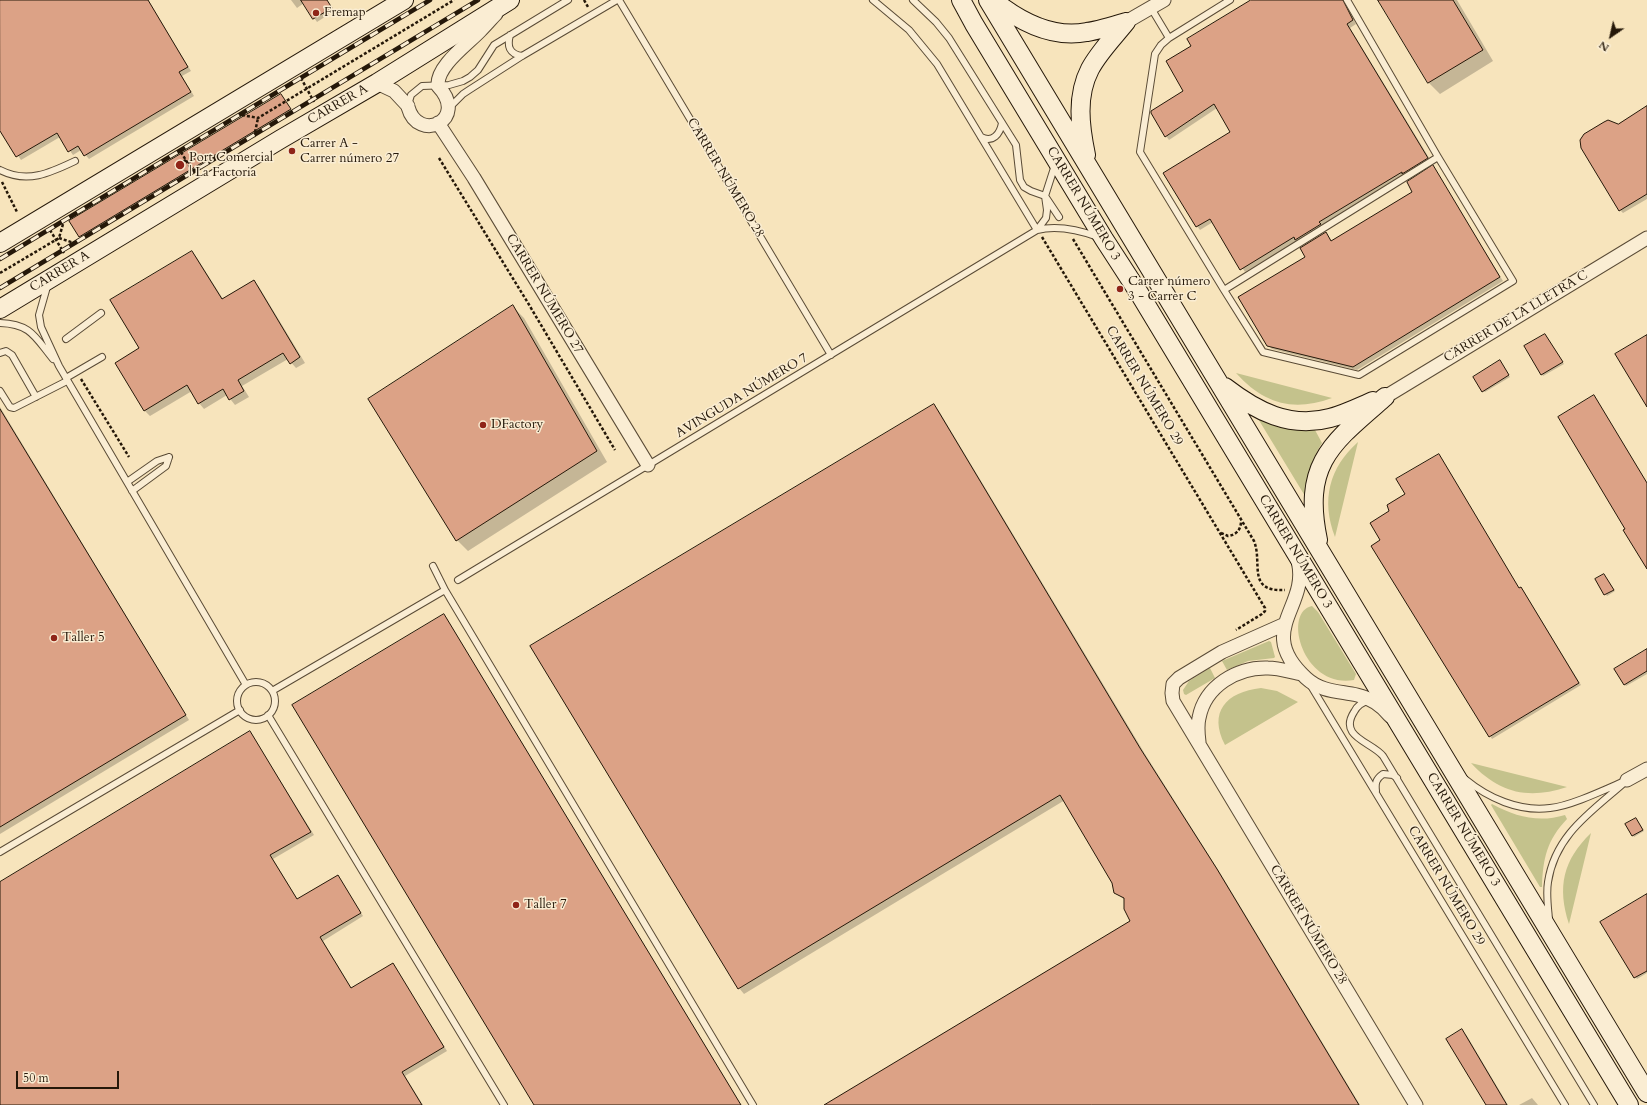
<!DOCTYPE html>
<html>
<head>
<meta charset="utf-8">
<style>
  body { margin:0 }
  #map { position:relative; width:1647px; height:1105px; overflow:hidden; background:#f7e4bc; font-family:Cardo,serif }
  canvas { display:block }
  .north { position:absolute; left:1591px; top:16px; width:40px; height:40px; -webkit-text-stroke:3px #faedd3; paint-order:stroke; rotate:214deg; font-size:11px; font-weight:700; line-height:16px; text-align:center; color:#251809 }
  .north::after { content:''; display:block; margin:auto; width:14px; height:18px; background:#251809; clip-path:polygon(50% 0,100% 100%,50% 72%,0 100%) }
  .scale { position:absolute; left:16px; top:1071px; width:103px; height:18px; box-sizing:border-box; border:2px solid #251809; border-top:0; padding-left:5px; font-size:12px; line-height:14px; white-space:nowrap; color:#251809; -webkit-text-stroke:3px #faedd3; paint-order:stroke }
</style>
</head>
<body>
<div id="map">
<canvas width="1647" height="1105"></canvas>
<div class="north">N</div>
<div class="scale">50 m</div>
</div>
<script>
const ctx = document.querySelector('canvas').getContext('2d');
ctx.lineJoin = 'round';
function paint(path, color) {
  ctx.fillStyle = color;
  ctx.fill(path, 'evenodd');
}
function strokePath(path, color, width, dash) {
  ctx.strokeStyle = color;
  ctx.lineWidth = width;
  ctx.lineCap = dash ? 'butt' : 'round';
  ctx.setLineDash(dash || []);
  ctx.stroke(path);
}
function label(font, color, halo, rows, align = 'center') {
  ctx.font = font + ' Cardo,serif';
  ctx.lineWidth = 3;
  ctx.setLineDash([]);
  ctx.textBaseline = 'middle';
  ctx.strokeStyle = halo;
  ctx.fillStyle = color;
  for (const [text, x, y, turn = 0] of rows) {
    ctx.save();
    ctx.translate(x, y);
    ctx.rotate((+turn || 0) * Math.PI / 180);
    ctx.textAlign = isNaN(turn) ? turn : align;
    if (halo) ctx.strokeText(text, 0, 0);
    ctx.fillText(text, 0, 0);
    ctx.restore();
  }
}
paint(new Path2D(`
  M1236 373 1332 398C1293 412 1264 404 1236 373Z
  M1257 417 1300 430H1315L1322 443C1311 460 1307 476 1307 496H1305Z
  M1358 442 1335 537C1321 500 1329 468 1358 442Z
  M1312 606 1318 612 1356 674 1354 680C1303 689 1282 612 1312 606Z
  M1269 641 1271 642 1275 657 1274 658 1248 661 1227 670 1222 661Z
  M1210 668 1215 678 1186 695 1184 694 1183 690 1189 681Z
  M1261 688 1277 691 1298 702 1225 745C1208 712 1226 692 1261 688Z
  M1471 763 1567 787C1528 800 1499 793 1471 763Z
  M1492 804C1516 817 1539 823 1565 815L1567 819C1547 840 1543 858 1542 887H1540L1491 805Z
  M1591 833 1569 924C1557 887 1563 860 1591 833Z`), '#c4c28c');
paint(new Path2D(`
  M2 0H148L191 71 182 76 194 96 89 159 81 150 73 155 60 137 21 160 0 129V1Z
  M291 0H327L334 11 317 22 304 3 297 8Z
  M1253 0H1343L1356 24 1350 28 1431 161 1405 175 1322 225 1324 228 1300 243 1297 241 1245 272 1213 222 1200 230 1197 226 1232 132 1217 108 1169 140 1166 136 1185 92 1192 46Z
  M1379 0H1457L1493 61 1440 94 1429 83Z
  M282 96 291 111 81 237 80 236Z
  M1647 107V199L1623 213 1620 210 1618 125Z
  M1433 167 1503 281 1357 370 1272 349 1268 345 1306 257 1326 233 1332 241 1413 192Z
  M192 252 197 258 223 299 253 281 259 287 305 363 296 368 288 359 242 386 249 397 235 405 227 395 204 409 199 403 192 391 150 416 145 411 116 363 140 349Z
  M513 307 524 318 607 462 468 551 457 540Z
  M1545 335 1564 364 1543 376 1542 374Z
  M1501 363 1510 377 1485 392 1483 391Z
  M1594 396 1647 483V567L1627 529Z
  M934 405 939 411 1145 754 1222 876 1360 1105H825L1132 922 1125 900 1115 893 1113 883 1065 800 744 994 739 988Z
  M0 407 189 720 0 834Z
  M1439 455 1519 589 1521 588 1523 590 1581 685 1492 739 1372 546 1382 540 1391 511 1407 495Z
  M1604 575 1615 591 1607 596 1596 580Z
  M444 616 447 619 741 1105H535Z
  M1647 650V674L1626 686 1615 669Z
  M250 732 314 835 273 859 298 900 338 876 363 916 323 941 352 989 393 964 447 1051 405 1076 423 1105H0V883Z
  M1637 820 1644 831 1634 837 1633 835Z
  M1647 895V973L1637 979 1601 922Z
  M1462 1031 1467 1036 1508 1105H1487Z
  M1532 1098 1538 1105H1519Z`), '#0003');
const building = new Path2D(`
  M0 0H148L188 67 179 72 191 92 84 156 78 146 68 152 57 133 16 157 0 131Z
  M301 0H327L332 8 313 19Z
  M1251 0H1343L1353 20 1347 24 1428 158 1402 174V172L1319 222 1321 224 1295 240 1294 237 1240 270 1210 219 1196 227 1163 173 1230 132 1214 104 1165 137 1151 113V111L1183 91 1166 61 1191 46 1187 39Z
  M1378 0H1453L1483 50 1428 83Z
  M281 94 291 109 79 237 69 221Z
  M1647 106V194L1619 211 1581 148 1580 140 1584 134 1604 122 1608 120 1618 124Z
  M1433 165 1500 277 1353 367 1267 346 1238 297 1305 257 1300 248 1326 232 1331 241 1412 192 1407 182Z
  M192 251 222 299 254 280 300 357 290 364 283 353 238 380 244 391 229 400 223 389 198 404 187 385 144 411 115 363 139 348 110 300Z
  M513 305 597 451 456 541 368 399Z
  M1545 334 1563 362 1541 375 1524 346Z
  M1647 335V407L1615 354Z
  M1500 360 1509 375 1482 392 1473 377Z
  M1594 395 1647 483V569L1623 530 1625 529 1558 417Z
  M934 404 1140 748 1217 869 1359 1105H824L1130 921 1124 909V898L1114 893 1112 883 1060 795 738 989 530 646Z
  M0 409 186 715 0 827Z
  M1439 454 1519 588 1521 587 1579 683 1489 737 1371 546 1380 540 1370 523 1389 511 1387 505 1405 494 1396 479Z
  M1604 574 1614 590 1604 595 1595 579Z
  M444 614 741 1105H534L292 705Z
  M1647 649V671L1624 685 1614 669Z
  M250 731 311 832 270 855 297 899 338 875 361 913 320 937 351 988 393 963 444 1047 402 1072 422 1105H0V882Z
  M1636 818 1643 830 1632 836 1625 824Z
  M1647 894V971L1634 978 1600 922Z
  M1462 1029 1507 1105H1486L1446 1039Z`);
paint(building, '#dca286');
strokePath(building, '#251809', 1);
const service = new Path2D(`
  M619 0 831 355
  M873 0 909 30 937 64 1037 230
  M913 0 936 22 949 38 1016 145 1020 180 1024 187 1031 191 1045 196 1059 217
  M1230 0 1169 38 1161 45 1155 54 1140 152 1224 290 1263 352 1359 375 1513 281 1438 157 1347 0
  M1151 8 1169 38
  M510 35C507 46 509 54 522 56
  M408 105 411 95 422 86 449 85 463 81 470 77 478 70 494 45 568 0
  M449 108 463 94 469 90 522 56 617 0
  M981 137C993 143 1000 134 1002 123
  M0 170C27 184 50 173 75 161
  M1037 230C1058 225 1079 230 1098 237
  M47 287 39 315 41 327 59 366 246 685
  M1224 290 1438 157
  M0 323C31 324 35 337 53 359
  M66 339 101 313
  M0 353 6 351 12 355 36 397
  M66 378 102 357
  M0 391 10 407 14 408 67 381
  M127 482 157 461 169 457
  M132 491 166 466 169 457
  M433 566 445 590
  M458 580 1037 230 1046 218 1047 210 1045 196 1055 165
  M237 701a19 19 0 1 1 38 0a19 19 0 1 1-38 0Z
  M1311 686 1565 1105
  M272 691 445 590 753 1105
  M1369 701C1362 702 1357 706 1354 712 1338 737 1372 742 1383 756L1594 1105
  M268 715 504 1105
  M1465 779C1488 798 1519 812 1550 808 1571 806 1606 789 1627 780
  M1376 791C1375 783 1376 779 1383 774L1393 775 1397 778
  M0 852 240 710
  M1549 919C1548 907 1546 894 1548 882 1555 835 1591 812 1624 783`);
const minor = new Path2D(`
  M1126 22 1164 0
  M377 83 394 91 408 106
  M408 107C418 144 470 120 438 86 436 66 468 44 481 30 486 25 491 19 496 14
  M438 123 474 178 648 465
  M1385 397 1647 238
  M1298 561C1310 607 1254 630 1306 678 1321 692 1339 691 1357 695 1370 698 1382 706 1390 716
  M1285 624 1222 652 1179 678 1173 684 1172 693 1173 701 1416 1105
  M1199 742C1198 734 1197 726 1199 718 1205 686 1237 667 1268 668 1279 668 1291 672 1302 674
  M1627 780 1647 769`);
const secondary = new Path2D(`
  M961 0 974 24 1104 239 1139 293 1629 1105
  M988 0 1647 1093
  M993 0C1019 21 1052 39 1087 32 1100 30 1113 26 1126 22
  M1086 155C1080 126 1076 96 1090 69 1099 52 1114 37 1126 22
  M0 243 404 0
  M0 309 281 139 377 83 510 0
  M1225 387C1256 411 1290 429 1330 418 1345 414 1359 407 1373 401
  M1318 540C1302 463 1332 443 1385 397`);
strokePath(service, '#5a4b36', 8);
strokePath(minor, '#5a4b36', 15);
strokePath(secondary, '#251809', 20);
strokePath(new Path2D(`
  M584 0 588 7
  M301 78 314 102
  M242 115 258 118 454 0
  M254 137 258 118
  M181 152 193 172
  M439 158 528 303 615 450
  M188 163 200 156
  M175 167 186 160
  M2 182 17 212
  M50 230 64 253
  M1042 237 1265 608V611L1262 614 1236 630
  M59 238 77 244
  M1073 239 1254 541C1263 563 1246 592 1285 590
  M0 273 59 238 63 224
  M81 379 129 457
  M1221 533 1228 536C1236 535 1241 530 1241 521`), '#251809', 2.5, [3, 2]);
strokePath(service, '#faedd3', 6);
strokePath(minor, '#faedd3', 13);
strokePath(secondary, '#faedd3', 18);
const rail = new Path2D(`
  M0 259 430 0
  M0 288 478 0`);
strokePath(rail, '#251809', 4.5);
strokePath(rail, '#faedd3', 3, [9]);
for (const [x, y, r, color] of [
  [316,13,4,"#8f2418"],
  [292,151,4,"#8f2418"],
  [180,165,5,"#8f2418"],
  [1120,289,4,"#8f2418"],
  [483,425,4,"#8f2418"],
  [54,638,4,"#8f2418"],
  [516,905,4,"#8f2418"]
]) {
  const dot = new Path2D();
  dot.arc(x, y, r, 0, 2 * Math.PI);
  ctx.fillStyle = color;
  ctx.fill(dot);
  strokePath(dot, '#faedd3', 1.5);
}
label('13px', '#251809', '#faedd3', [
  ["Fremap",324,13],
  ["Carrer A -",300,144],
  ["Carrer número 27",300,159],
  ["Port Comercial",189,158],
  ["| La Factoria",189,173],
  ["Carrer número",1128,282],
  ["3 - Carrer C",1128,297],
  ["DFactory",491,425],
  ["Taller 5",62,638],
  ["Taller 7",524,905]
], 'left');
label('13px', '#251809', '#faedd3', [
  ["CARRER A",338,105,-30],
  ["CARRER NÚMERO 28",725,178,59],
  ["CARRER NÚMERO 3",1083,204,59],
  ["CARRER A",60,272,-31],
  ["CARRER NÚMERO 27",544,294,59],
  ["CARRER DE LA LLETRA C",1516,317,-31],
  ["CARRER NÚMERO 29",1144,386,59],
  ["AVINGUDA NÚMERO 7",742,396,-31],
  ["CARRER NÚMERO 3",1295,552,59],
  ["CARRER NÚMERO 3",1463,830,59],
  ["CARRER NÚMERO 29",1446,886,59],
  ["CARRER NÚMERO 28",1308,925,59]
]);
</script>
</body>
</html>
